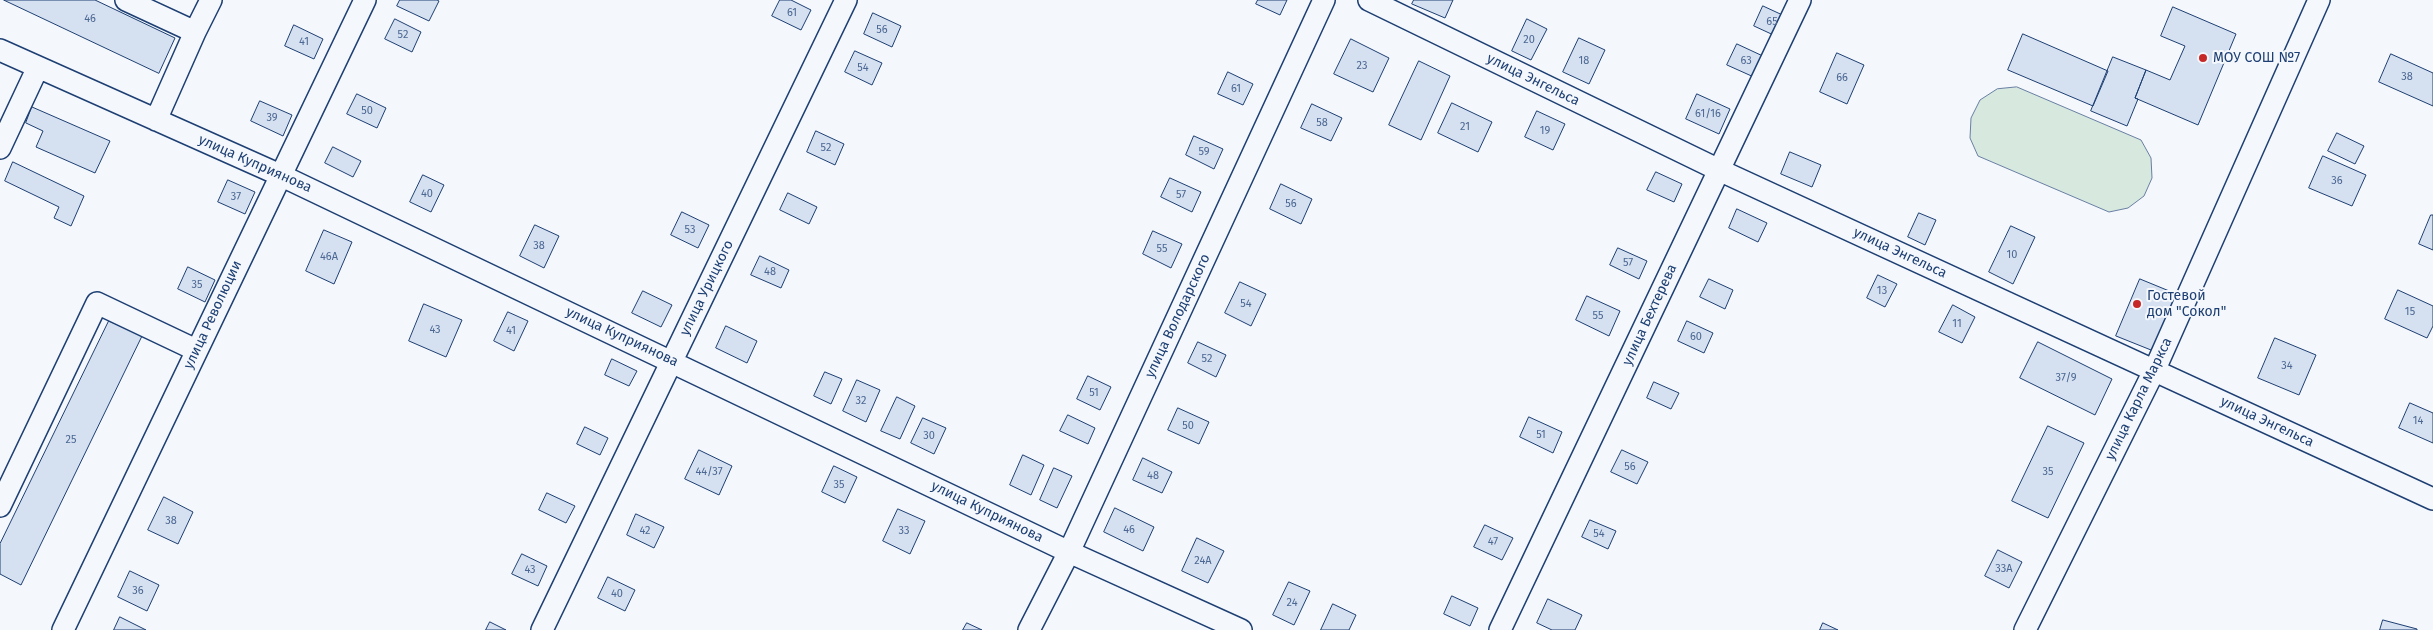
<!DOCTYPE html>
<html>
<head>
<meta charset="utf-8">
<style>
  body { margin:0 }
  canvas { display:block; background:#f4f7fb }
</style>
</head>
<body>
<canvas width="2433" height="630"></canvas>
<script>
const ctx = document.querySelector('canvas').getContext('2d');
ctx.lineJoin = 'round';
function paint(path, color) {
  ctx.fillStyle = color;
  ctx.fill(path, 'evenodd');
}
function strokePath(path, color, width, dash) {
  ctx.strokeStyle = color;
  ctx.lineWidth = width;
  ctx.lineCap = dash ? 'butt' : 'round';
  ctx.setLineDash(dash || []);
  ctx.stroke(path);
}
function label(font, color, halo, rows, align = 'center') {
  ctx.font = font + ' "Fira Sans",sans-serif';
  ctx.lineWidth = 4;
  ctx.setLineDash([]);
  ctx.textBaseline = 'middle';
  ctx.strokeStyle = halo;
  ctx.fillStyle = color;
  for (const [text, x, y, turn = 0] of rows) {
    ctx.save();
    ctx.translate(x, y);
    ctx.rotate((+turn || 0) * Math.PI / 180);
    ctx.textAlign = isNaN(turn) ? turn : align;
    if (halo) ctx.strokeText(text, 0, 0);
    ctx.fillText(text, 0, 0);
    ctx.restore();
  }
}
const green = new Path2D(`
  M2017 87 2141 140 2151 158 2152 178 2144 196 2128 208 2109 212 1978 156 1970 138 1971 118 1980 100 1997 89Z`);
paint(green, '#d7e8df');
strokePath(green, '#687fa3', 1);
const building = new Path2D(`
  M4 0H95L175 38 159 73Z
  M400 0H437L439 1 429 21 397 6Z
  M780 0H791L811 10 801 30 772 16Z
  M1258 0H1287L1280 15 1256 4Z
  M1414 0H1453L1445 18 1412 4Z
  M1763 6 1789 18 1780 38 1754 26Z
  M2173 7 2236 34 2198 125 2135 98 2146 70 2170 80 2185 46 2161 36Z
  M873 13 901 26 892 47 864 34Z
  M395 19 421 32 412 52 385 39Z
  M1527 19 1547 29 1531 60 1512 51Z
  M294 25 323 39 314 59 285 46Z
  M2023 34 2108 71 2093 106 2008 70Z
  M1579 38 1605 50 1589 84 1563 72Z
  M1351 39 1389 58 1373 92 1334 74Z
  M1737 44 1765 57 1756 78 1727 65Z
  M855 51 882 63 872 85 845 72Z
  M1837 53 1864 65 1847 104 1820 92Z
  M2391 54 2433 73V106L2379 82Z
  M2113 57 2146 70 2135 98 2138 99 2127 126 2091 111Z
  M1419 61 1450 76 1421 140 1389 125Z
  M1228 72 1253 84 1243 105 1218 94Z
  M357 94 386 108 377 128 347 114Z
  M1697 94 1730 109 1719 134 1686 119Z
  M260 101 292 115 283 136 251 121Z
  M1452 103 1492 122 1478 152 1438 133Z
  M1312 104 1342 118 1331 141 1301 128Z
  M32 107 110 141 95 173 36 147 43 131 26 123Z
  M1537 111 1565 124 1553 150 1525 137Z
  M816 131 844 144 835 165 807 152Z
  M2337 133 2364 146 2355 164 2328 151Z
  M1194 136 1223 149 1214 169 1186 155Z
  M333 147 361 161 353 177 325 163Z
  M1790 152 1821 165 1812 187 1781 174Z
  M2323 156 2366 175 2352 206 2309 188Z
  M13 162 84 196 71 226 54 218 59 207 5 181Z
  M1656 172 1682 184 1674 202 1647 190Z
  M423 175 444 185 431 212 410 202Z
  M1170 178 1201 192 1192 212 1161 197Z
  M228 180 255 192 245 214 218 202Z
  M1281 184 1312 199 1301 224 1270 209Z
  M788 193 817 207 809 224 780 210Z
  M1737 209 1767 223 1758 242 1729 228Z
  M682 212 709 225 698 248 671 235Z
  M1919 213 1936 220 1925 245 1908 237Z
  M2431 215H2433V250L2419 244Z
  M535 225 559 236 544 268 520 256Z
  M2011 226 2035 237 2013 284 1989 272Z
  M324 230 352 242 334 284 306 271Z
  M1153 231 1182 244 1171 268 1143 254Z
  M1618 248 1647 261 1639 279 1610 265Z
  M760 256 789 270 781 288 751 275Z
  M188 267 215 280 205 302 178 289Z
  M1878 275 1897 284 1885 307 1867 298Z
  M1709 279 1733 290 1725 309 1700 297Z
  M2140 279 2179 295 2156 352 2116 336Z
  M1240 282 1266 294 1251 326 1225 313Z
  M2398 290 2433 306V326L2427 338 2385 319Z
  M643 291 672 305 661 327 632 313Z
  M1587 296 1620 311 1609 336 1576 320Z
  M424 304 462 320 446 357 409 341Z
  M1953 305 1975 317 1962 343 1939 332Z
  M508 312 528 321 514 351 494 341Z
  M109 321 142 336 21 585 0 574V544Z
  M1687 321 1713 333 1704 353 1678 341Z
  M726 326 757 341 747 363 716 348Z
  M2275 338 2316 355 2299 395 2258 378Z
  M1198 342 1226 355 1216 377 1188 363Z
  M2038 342 2112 379 2095 415 2020 378Z
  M612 359 637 371 629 386 605 375Z
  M825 372 842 379 831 404 814 396Z
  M1088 376 1111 387 1100 410 1077 399Z
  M857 380 880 390 866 422 843 411Z
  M1654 382 1679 393 1671 409 1647 398Z
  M897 397 915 406 900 439 881 431Z
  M2410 403 2433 413V443L2399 428Z
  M1178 408 1209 422 1199 444 1168 430Z
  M1068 415 1095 428 1088 444 1060 431Z
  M1529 417 1562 432 1553 453 1520 437Z
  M923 418 946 428 934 454 911 443Z
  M2048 426 2084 443 2048 518 2012 501Z
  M585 427 608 438 600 455 577 444Z
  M699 450 732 466 719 495 685 479Z
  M1622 450 1648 462 1637 484 1611 472Z
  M1023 455 1044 465 1031 495 1010 485Z
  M1143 458 1172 472 1162 493 1133 480Z
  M834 466 857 477 845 503 822 492Z
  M1054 468 1072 476 1057 508 1040 500Z
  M547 493 575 506 566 523 539 510Z
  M164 497 193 512 178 544 148 530Z
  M1115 508 1154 527 1143 551 1104 532Z
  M898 509 925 521 910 554 883 541Z
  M636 514 664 527 654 548 627 535Z
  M1590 520 1616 531 1608 549 1582 537Z
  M1485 525 1513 538 1502 560 1474 547Z
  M1197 538 1224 551 1208 583 1182 571Z
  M1998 550 2022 562 2009 588 1985 576Z
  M522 554 547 566 538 586 512 574Z
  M130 571 159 585 147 611 118 597Z
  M608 577 635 590 625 611 598 598Z
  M1289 582 1310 591 1294 625 1273 615Z
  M1452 596 1478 608 1470 626 1444 614Z
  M1548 599 1582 615 1575 630H1552L1537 623Z
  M1333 604 1356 615 1349 630H1321Z
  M120 617 146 630H114Z
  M2383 620 2417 629V630H2380Z
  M490 622 506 630H486Z
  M967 623 982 630H963Z
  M1823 623 1838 630H1820Z`);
paint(building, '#d5e0f0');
strokePath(building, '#1d3f73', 1);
const minor = new Path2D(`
  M126 0 195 32 156 120
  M1369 0 1719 170 2433 499
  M195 32 211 0
  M0 50 280 175 1069 552 1241 630
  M0 148 38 67
  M0 506 97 303 196 350
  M63 630 365 0
  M542 630 846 0
  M1029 630 1069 552 1324 0
  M1500 630 1800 0
  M2025 630 2155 369 2319 0`);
strokePath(minor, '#1d3f73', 24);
strokePath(minor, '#f4f7fb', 21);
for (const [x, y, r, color] of [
  [2203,58,5,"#c62828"],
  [2137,304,5,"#c62828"]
]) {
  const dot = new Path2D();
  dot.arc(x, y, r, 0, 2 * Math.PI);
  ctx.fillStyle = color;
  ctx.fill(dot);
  strokePath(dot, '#f4f7fb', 2);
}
label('11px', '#4b6792', null, [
  ["61",792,13],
  ["46",90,19],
  ["65",1772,22],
  ["56",882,30],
  ["52",403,35],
  ["20",1529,40],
  ["41",304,42],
  ["18",1584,61],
  ["63",1746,61],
  ["23",1362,66],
  ["54",863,68],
  ["38",2407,77],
  ["66",1842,78],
  ["61",1236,89],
  ["50",367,111],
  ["61/16",1708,114],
  ["39",272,118],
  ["58",1322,123],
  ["21",1465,127],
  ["19",1545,131],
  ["52",826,148],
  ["59",1204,152],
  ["36",2337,181],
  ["40",427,194],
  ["57",1181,195],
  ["37",236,197],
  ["56",1291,204],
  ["53",690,230],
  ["38",539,246],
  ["55",1162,249],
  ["10",2012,255],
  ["46А",329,257],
  ["57",1628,263],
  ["48",770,272],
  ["35",197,285],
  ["13",1882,291],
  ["54",1246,304],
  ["15",2410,312],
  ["55",1598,316],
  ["11",1957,324],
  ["43",435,330],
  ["41",511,331],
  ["60",1696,337],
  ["52",1207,359],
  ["34",2287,366],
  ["37/9",2066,378],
  ["51",1094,393],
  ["32",861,401],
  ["14",2418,421],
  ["50",1188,426],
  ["51",1541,435],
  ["30",929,436],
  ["25",71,440],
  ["56",1630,467],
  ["44/37",709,472],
  ["35",2048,472],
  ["48",1153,476],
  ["35",839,485],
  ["38",171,521],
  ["46",1129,530],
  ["42",645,531],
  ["33",904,531],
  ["54",1599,534],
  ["47",1493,542],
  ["24А",1203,561],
  ["33А",2004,569],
  ["43",530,570],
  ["36",138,591],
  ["40",617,594],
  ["24",1292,603]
]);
label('14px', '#1d3f73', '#f4f7fb', [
  ["МОУ СОШ №7",2213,58],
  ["Гостевой",2147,296],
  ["дом \"Сокол\"",2147,312]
], 'left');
label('14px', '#1d3f73', '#f4f7fb', [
  ["улица Энгельса",1533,80,26],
  ["улица Куприянова",255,164,24],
  ["улица Энгельса",1900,253,25],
  ["улица Урицкого",707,288,-64],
  ["улица Революции",213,315,-65],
  ["улица Бехтерева",1650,315,-65],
  ["улица Володарского",1178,316,-65],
  ["улица Куприянова",622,337,25],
  ["улица Карла Маркса",2139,399,-64],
  ["улица Энгельса",2267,422,25],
  ["улица Куприянова",987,512,26]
]);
</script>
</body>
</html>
